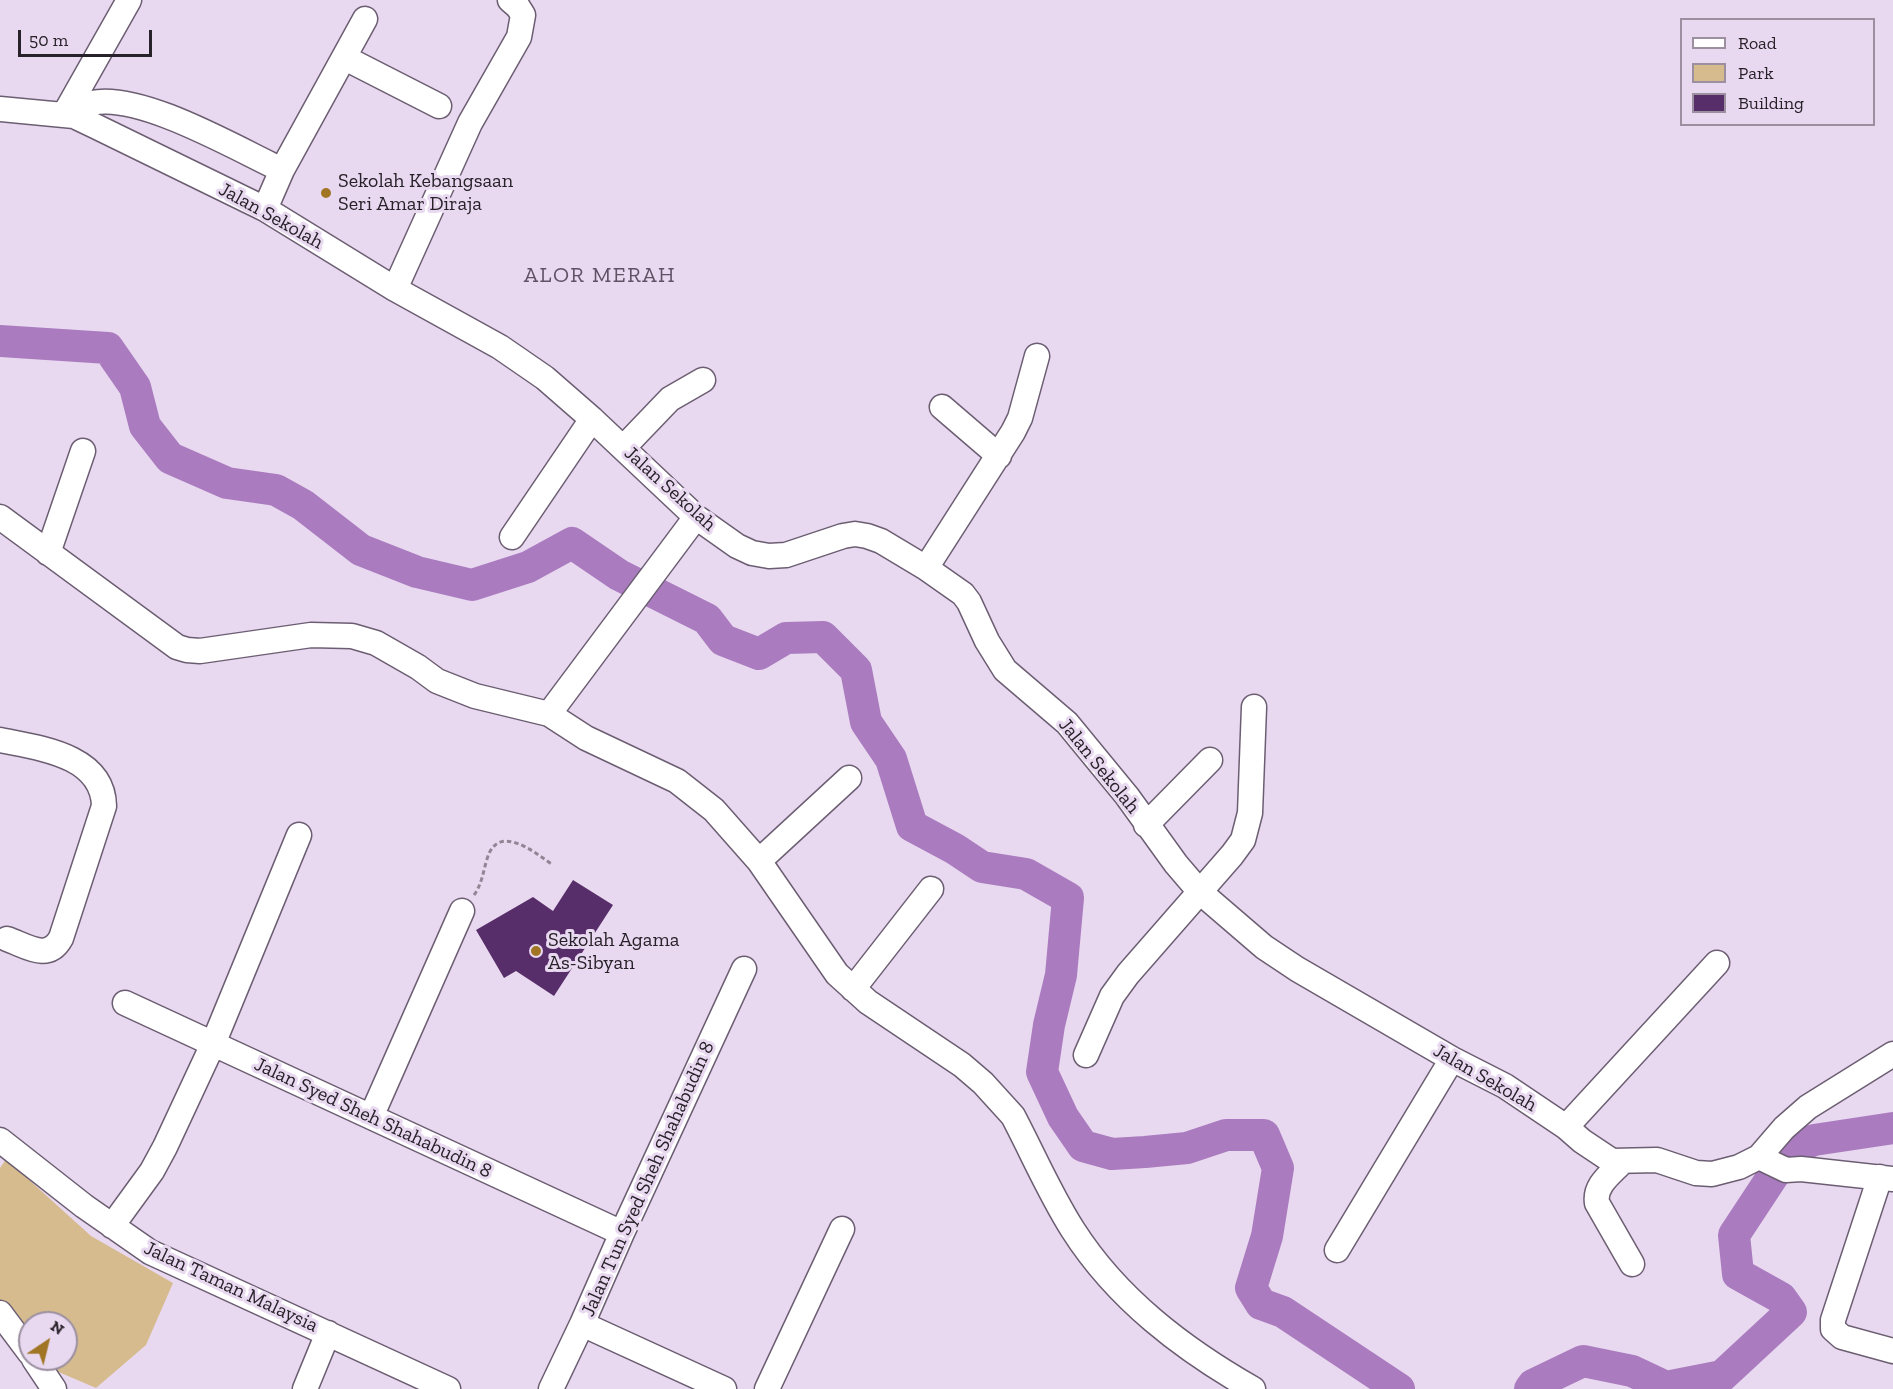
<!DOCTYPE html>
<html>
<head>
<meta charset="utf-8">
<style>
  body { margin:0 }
  #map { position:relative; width:1893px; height:1389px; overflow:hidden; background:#e9d9f0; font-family:"Zilla Slab",serif }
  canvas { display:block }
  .legend { position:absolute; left:1680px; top:18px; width:195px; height:108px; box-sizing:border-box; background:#e9d9f0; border:2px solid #9b8fa0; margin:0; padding:8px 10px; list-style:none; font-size:18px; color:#272129 }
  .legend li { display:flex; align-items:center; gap:12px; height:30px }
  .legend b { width:30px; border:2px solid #9b8fa0 }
  .north { position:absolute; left:18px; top:1311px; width:60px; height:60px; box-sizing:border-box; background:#e9d9f0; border:2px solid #9b8fa0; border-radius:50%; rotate:35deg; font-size:16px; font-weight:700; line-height:24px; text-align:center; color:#272129 }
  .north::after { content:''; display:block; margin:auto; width:21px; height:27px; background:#a07625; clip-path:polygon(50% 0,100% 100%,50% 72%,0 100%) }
  .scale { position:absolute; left:18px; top:30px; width:134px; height:27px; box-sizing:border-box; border:3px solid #272129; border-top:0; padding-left:8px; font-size:18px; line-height:21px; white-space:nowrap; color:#272129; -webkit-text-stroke:4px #e9d9f0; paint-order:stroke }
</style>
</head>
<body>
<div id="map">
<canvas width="1893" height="1389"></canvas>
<ul class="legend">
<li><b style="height:8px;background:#fff"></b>Road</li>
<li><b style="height:16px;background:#d6bb8e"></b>Park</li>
<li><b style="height:16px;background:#582e6a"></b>Building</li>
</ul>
<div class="north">N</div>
<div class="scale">50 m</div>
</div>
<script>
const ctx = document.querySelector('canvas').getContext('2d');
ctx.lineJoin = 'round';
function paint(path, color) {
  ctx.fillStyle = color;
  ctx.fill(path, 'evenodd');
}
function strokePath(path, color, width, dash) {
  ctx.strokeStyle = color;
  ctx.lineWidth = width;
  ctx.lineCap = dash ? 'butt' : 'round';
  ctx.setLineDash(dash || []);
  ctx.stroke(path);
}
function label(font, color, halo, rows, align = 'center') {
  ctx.font = font + ' "Zilla Slab",serif';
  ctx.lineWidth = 6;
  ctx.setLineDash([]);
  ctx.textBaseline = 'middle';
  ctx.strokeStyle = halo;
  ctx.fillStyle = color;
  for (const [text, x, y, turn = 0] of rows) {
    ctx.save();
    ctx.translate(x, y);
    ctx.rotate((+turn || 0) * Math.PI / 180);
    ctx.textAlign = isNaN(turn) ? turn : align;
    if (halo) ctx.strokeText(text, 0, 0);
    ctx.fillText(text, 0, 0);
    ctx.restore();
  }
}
paint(new Path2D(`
  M6 1159 91 1236 173 1283 146 1345 96 1388 54 1370 46 1359H66V1323H30V1339L0 1300V1168Z`), '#d6bb8e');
strokePath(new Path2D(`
  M0 341 108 348 135 387 145 426 170 458 227 483 276 490 303 505 361 550 417 572 472 585 528 567 572 543 619 575 707 619 723 640 759 654 786 638 823 637 856 670 866 722 891 759 912 826 955 849 982 867 1026 874 1068 898 1061 975 1049 1025 1042 1072 1063 1117 1083 1146 1112 1154 1145 1152 1187 1148 1226 1135H1264L1278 1168 1267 1236 1251 1288 1261 1304 1283 1312 1399 1389
  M1530 1389 1533 1385 1583 1361 1632 1371 1666 1387 1722 1376 1791 1312 1781 1298 1738 1274 1734 1235 1790 1150 1814 1140 1893 1128`), '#aa7cbf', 32);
paint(new Path2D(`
  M573 880 613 905 554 996 516 971 504 978 476 930 533 897 553 911Z`), '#582e6a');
const minor = new Path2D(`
  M345 58 439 106
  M0 109 74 116 95 126 265 209 395 289 500 347 545 378 592 419 696 517 737 546 752 553 769 556 786 555 843 536 855 534 867 536 881 541 926 568 963 594 969 602 987 641 1005 670 1067 723 1127 796 1176 864 1200 892 1264 947 1297 969 1452 1059 1505 1086 1566 1127 1582 1141 1612 1161 1657 1160 1696 1173 1712 1174 1739 1167 1759 1157 1784 1128 1808 1107 1893 1054
  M64 115 129 0
  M74 116C79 112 86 105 92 103 140 92 237 149 282 170
  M265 209 282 170 365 19
  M395 289 470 123 519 37 523 15 518 7 510 0
  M942 407 999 456
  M623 448 670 399 703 380
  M0 517 177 647 187 650 200 651 311 635 352 636 376 643 418 667 437 681 475 696 549 714 586 738 677 781 714 810 759 861 837 974 868 1002 962 1065 983 1083 1013 1116C1033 1154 1050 1194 1073 1230 1117 1299 1183 1349 1253 1389
  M512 537 592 419
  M48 553 83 451
  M926 568 1013 432 1020 418 1037 356
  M549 714 696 517
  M0 740C39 748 103 755 104 806L61 938C48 962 27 946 7 939
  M1146 825 1210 760
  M759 861 849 778
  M853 989 931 889
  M125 1003 622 1233
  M1086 1055 1112 996 1128 974 1232 855 1243 840 1250 813 1254 707
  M371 1117 462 911
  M1566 1127 1717 963
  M0 1140 84 1206 150 1252 448 1389
  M1759 1157 1786 1170 1801 1169 1893 1179
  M1623 1161C1611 1174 1594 1185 1597 1203L1632 1264
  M1880 1177 1833 1320V1329L1842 1337 1893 1351
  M112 1226 152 1171 165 1147 213 1044 299 835
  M1337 1250 1452 1059
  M0 1313 30 1353
  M582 1324 724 1389
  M34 1359 54 1389
  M305 1389 328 1333
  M551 1389 582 1324 622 1233 744 969
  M767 1389 842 1229`);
strokePath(minor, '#6c5e72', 27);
strokePath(new Path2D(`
  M474 895C482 884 483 872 487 859 498 822 534 852 553 865`), '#928696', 3, [4.5, 3]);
strokePath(minor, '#fff', 24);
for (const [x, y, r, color] of [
  [326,193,6,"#a07625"],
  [536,951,6,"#a07625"]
]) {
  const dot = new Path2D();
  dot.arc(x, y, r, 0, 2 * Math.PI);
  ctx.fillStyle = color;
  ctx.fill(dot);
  strokePath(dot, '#e9d9f0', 2);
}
label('20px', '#272129', '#e9d9f0', [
  ["Sekolah Kebangsaan",338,181],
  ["Seri Amar Diraja",338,204],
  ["Sekolah Agama",548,940],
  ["As-Sibyan",548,963]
], 'left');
label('20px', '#272129', '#e9d9f0', [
  ["Jalan Sekolah",271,216,29],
  ["Jalan Sekolah",670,489,42],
  ["Jalan Sekolah",1099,766,51],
  ["Jalan Sekolah",1485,1078,30],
  ["Jalan Syed Sheh Shahabudin 8",373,1118,25],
  ["Jalan Tun Syed Sheh Shahabudin 8",648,1179,-66],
  ["Jalan Taman Malaysia",231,1287,25]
]);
ctx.letterSpacing = '1.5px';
label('22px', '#5f5265', '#e9d9f0', [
  ["ALOR MERAH",600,276]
]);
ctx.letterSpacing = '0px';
</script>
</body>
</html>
